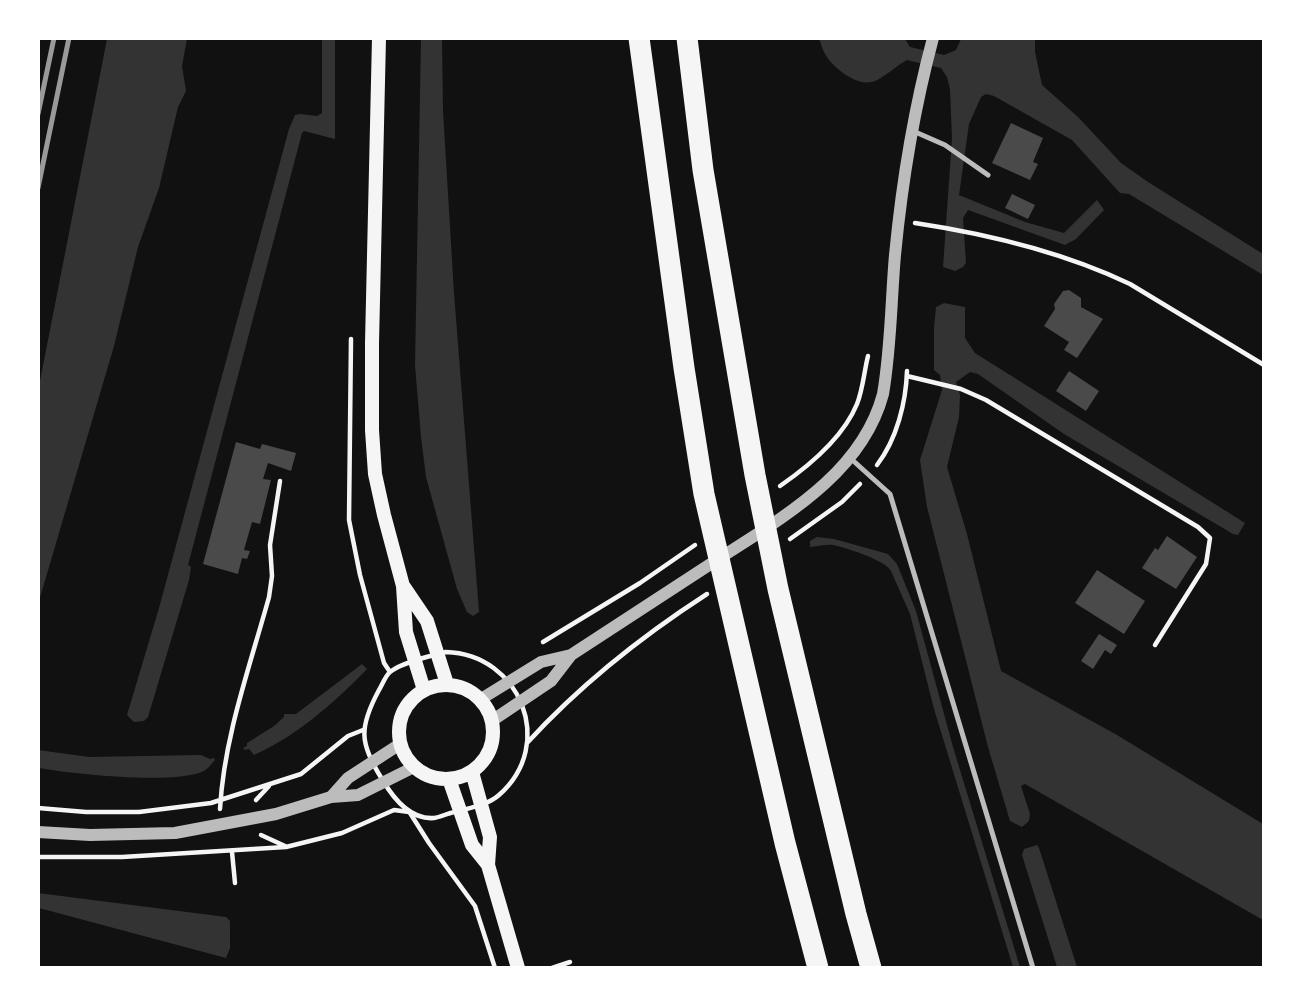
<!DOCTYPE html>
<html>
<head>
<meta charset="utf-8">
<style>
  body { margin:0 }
  #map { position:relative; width:1302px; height:1006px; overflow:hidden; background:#111; font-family:"Titillium Web",sans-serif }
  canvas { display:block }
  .frame { position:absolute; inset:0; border:40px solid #fff; pointer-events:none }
</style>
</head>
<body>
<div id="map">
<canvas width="1302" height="1006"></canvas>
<div class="frame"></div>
</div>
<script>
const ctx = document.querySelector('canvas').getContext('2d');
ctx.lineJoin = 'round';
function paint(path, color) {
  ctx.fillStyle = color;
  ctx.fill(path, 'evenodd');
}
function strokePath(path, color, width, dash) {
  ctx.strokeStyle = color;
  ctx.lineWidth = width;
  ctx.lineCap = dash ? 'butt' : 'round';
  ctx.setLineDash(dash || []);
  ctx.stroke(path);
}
paint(new Path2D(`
  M107 39H187L182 66 186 91 178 107 159 188 138 247 114 346 39 601V386Z
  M322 39H335V139L304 131 302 133 188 565 191 567 189 580 148 717 144 721 134 722 127 715 159 608 289 129 295 115 300 114 317 116 322 113Z
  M421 39H442L443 111 454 293 479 612 473 616 467 612 457 589 426 477 421 437 415 365Z
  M819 39H905L910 47 944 55 956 50 961 39H1035V52L1042 85 1078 117 1121 163 1148 182 1263 254V275L1129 194 1120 193 1072 140 994 96 986 94 981 97 969 124 959 195 1025 222 1064 233 1097 200 1104 210 1076 239 1065 245 968 210 963 218 966 263 963 267 955 271 943 267 952 139 950 89 947 77 941 68 907 60C896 66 886 76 875 81 858 88 833 68 825 54 822 49 821 43 819 39Z
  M944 303 965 307V338L975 353 1245 523 1238 535 1233 534 1064 434 978 374 970 372 956 382 960 395 959 417 947 467 967 534 1001 671 1117 735 1263 824V920L1025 784 1021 786 1030 814 1029 821 1022 827 1010 821 988 747 927 507 920 460 942 390 940 375 934 370V328L936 307Z
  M817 537 834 539 888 554 897 564 916 611 953 747 1020 967H1013L934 709 910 614 891 571C885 560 847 548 833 545 826 544 817 547 810 547V541Z
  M362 664 367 669C335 702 297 736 254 755L249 749 245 750 243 748 247 746V743L274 726 284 717V714H296Z
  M38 750 89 757 201 755 210 759 214 758 215 760C211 764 209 768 204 771 175 785 72 774 39 768Z
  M1037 845 1039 848 1077 967H1057L1022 855 1024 849Z
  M38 893 226 917 230 921V948L226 958 39 908Z`), '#333');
paint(new Path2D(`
  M1011 123 1043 138 1033 162 1038 164 1030 180 992 163Z
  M1012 194 1035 205 1028 219 1005 208Z
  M1069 290 1081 298V307L1103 319 1077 358 1064 350 1069 342 1044 326 1055 309 1054 304 1063 291Z
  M1069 371 1099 391 1086 411 1056 391Z
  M236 442 260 449 262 444 296 453 291 471 268 463 263 479 271 480 260 524 252 522 244 550 250 551 247 559 242 558 238 574 203 564Z
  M1167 536 1197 557 1176 589 1142 568 1155 548 1158 550Z
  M1097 570 1145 601 1124 634 1075 603Z
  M1099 634 1117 645 1111 654 1105 650 1093 669 1081 661Z`), '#4a4a4a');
strokePath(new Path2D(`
  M915 223C988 234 1063 252 1130 284L1264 365
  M351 339 349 520 360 575 384 663 390 672
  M907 376 961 389 986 400 1198 527 1210 538 1206 564 1155 645
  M877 465C897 439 906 402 907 371
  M780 486C809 466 843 438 857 404 863 389 864 372 868 356
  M790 539 842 502 860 484
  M543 642 640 583 695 545
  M446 652C520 654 557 744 499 795 488 805 469 808 455 812 448 813 441 817 434 818 410 820 393 798 382 779 359 743 359 727 379 690 382 685 386 675 390 672 402 662 431 656 446 652Z
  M527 743C580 685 642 636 707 594
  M256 800 269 786
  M38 808 86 812H139L211 803 301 774 348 736 363 730
  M220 809C224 737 250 666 269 597L272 576 270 545 280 481
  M410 813 429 843 475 906 495 968
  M261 835 285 846
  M232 852 235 883
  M38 857H122L286 847 342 833 394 810 409 812
  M552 968 570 962`), '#f5f5f5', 4.5);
strokePath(new Path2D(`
  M913 131 945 145 988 175
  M849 457 890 494 1033 968`), '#bcbcbc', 5);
strokePath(new Path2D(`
  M481 699 541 662 571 655C617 625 663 595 709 565 776 521 861 477 883 394 891 348 891 301 895 255 902 182 914 109 933 38
  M493 720 551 681 571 655
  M331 797 348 778 400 744
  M38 832 90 835 175 833 276 814 331 797 358 795 414 767`), '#bcbcbc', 12);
strokePath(new Path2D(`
  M379 38 372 343V430L375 474 384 515 403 586 406 632 424 690
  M404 587 427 621 447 684
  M399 732a47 47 0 1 1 94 0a47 47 0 1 1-94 0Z
  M472 772 490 837 488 865 518 968
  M449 779 472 845 488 865`), '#f5f5f5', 14);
strokePath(new Path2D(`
  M639 38 684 368 704 494 785 843 818 968
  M687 38 703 170 755 475 778 589 856 914 871 968`), '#f5f5f5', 21);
strokePath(new Path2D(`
  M38 114 54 38
  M38 188 69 38`), '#9a9a9a', 5);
</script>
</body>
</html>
